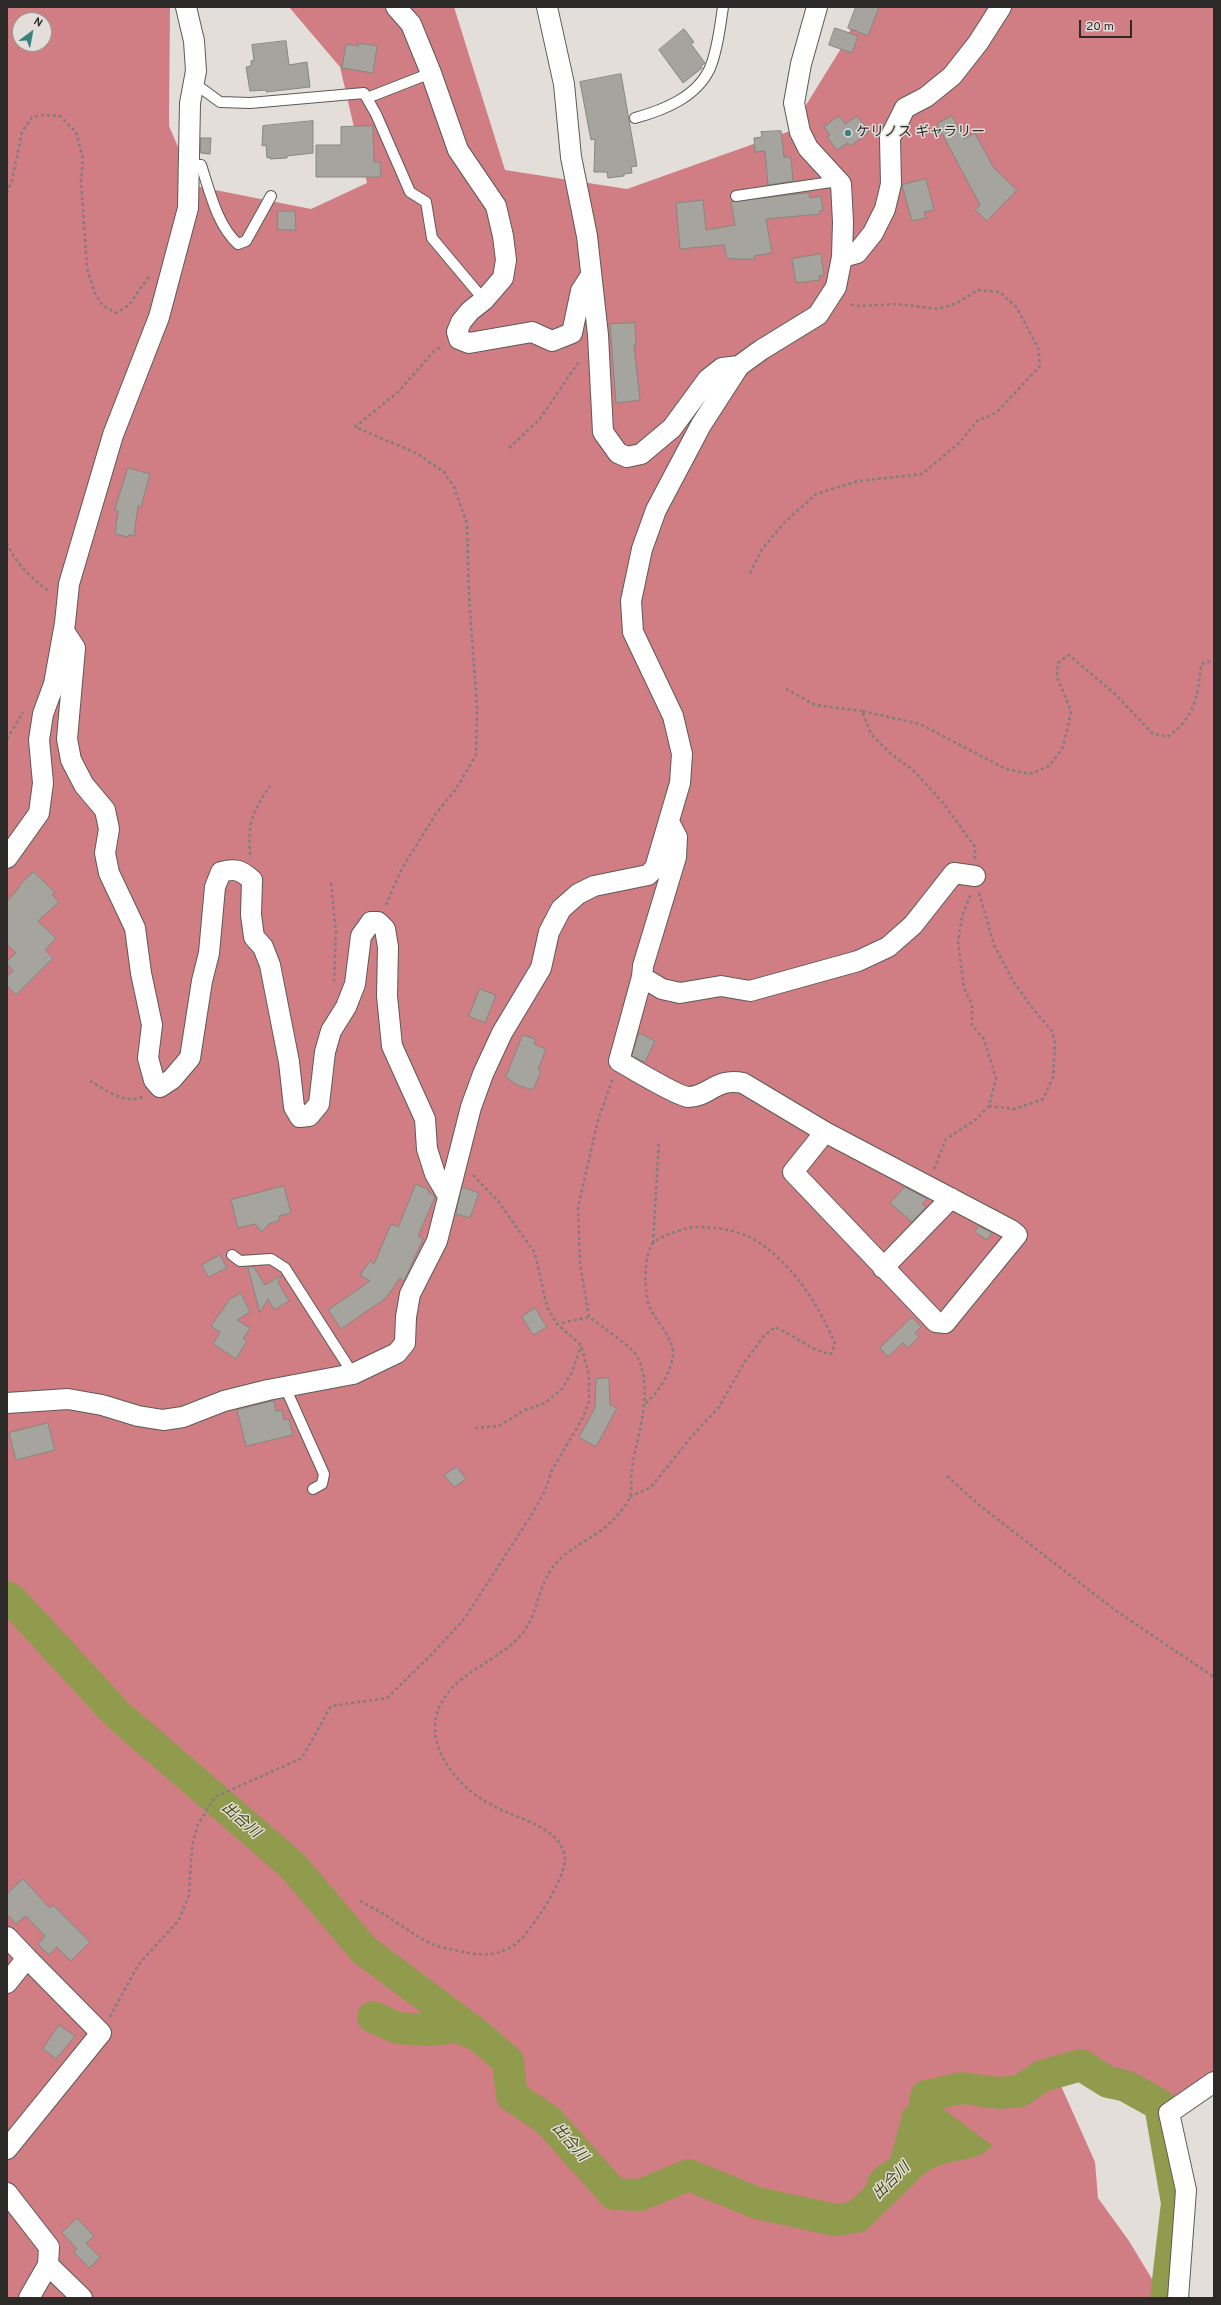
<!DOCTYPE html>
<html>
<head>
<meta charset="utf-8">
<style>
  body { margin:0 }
  #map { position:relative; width:1221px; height:2305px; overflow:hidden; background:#e3ded9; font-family:Overpass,sans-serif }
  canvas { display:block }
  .frame { position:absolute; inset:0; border:8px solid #2c2a29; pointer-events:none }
  .north { position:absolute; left:12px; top:12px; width:40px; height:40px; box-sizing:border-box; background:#e3ded9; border:1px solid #9a9693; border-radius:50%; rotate:32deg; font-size:11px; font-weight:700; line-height:16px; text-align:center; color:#2c2a29 }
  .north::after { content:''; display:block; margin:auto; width:14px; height:18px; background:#39817c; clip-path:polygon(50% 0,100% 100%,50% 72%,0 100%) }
  .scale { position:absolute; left:1079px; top:20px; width:53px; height:18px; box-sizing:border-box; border:2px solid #2c2a29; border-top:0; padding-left:5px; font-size:12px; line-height:14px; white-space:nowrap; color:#2c2a29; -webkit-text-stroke:3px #e3ded9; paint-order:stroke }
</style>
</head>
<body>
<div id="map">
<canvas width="1221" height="2305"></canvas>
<div class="frame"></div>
<div class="north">N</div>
<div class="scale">20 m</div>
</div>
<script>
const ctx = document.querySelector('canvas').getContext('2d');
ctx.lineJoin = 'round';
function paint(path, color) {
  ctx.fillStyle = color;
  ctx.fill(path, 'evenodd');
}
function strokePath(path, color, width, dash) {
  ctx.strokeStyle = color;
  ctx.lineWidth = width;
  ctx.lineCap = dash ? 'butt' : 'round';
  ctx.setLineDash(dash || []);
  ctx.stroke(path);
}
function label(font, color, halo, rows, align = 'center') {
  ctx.font = font + ' Overpass,"Noto Sans JP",sans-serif';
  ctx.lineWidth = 3;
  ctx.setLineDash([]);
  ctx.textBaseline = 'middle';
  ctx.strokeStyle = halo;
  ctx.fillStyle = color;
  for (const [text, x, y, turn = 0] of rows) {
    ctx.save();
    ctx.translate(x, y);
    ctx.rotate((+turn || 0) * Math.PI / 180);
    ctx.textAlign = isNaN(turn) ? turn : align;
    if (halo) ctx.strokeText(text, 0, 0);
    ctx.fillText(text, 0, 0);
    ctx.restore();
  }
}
paint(new Path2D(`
  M7 7H169L170 8 169 126 195 186 311 209 367 183 340 67 289 7H454L505 170 627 189 790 131 845 42 860 7H1214V2072L1177 2100 1133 2075 1084 2056 1053 2068 1095 2162 1098 2198 1129 2241 1152 2279 1153 2298H7ZM20 20H44V44H20Z`), '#d07e84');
paint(new Path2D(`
  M926 2096 993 2146C977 2162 956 2158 936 2167 907 2180 911 2204 871 2203 860 2181 870 2169 890 2159L903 2111 915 2097Z`), '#919b4e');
strokePath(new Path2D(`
  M7 1597 12 1600 117 1714 293 1866 364 1950 474 2032
  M373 2017 397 2028 428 2030 457 2027 479 2036 508 2061 512 2096 548 2120 614 2194 640 2195 689 2175 757 2203 835 2220 857 2217 918 2157 926 2096 962 2088 999 2093 1020 2091 1042 2076 1081 2065 1108 2082 1126 2086 1160 2105 1177 2203 1166 2298`), '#919b4e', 32);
const building = new Path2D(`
  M856 7H879L868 36 848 28Z
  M835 28 858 36 852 53 829 45Z
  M684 29 694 42 691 44 705 63 701 66 702 68 683 83 659 50Z
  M286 41 289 65 307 62 310 87 266 92V90L250 91 246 67 251 66V61L254 60 252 45Z
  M358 43 377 46 373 73 342 68 346 44 358 46Z
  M621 74 637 166 631 167 632 173 624 174V176L608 178 607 172H594L595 139 591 140 580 82Z
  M839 116 845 124 857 116 869 132 850 146 848 143 837 150 827 137 830 135 824 127Z
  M952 116 964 139 975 133 993 167 1017 190 987 221 975 210 980 205 937 124Z
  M313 121V153L287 156V158L270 159V157L267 158 266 145 262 146 263 126Z
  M373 126 374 162H380L381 177H316V145H341V127Z
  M781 131 784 157H791L793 181 768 185 765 151 755 152 754 138 762 137 761 132Z
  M201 138H211L210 154 201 153Z
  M926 179 934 210 924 212 926 218 912 221 902 185Z
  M809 193 810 198 821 196 823 211H819L820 214 766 219 772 253 754 256 755 259H734L727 258 724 245 680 249 676 203 703 200 706 230 735 225 731 202Z
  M278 211H295L296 230H278Z
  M821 254 824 275 819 276 820 280 796 283 792 259Z
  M635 323 636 345H634L640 400 616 403 610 324Z
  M128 468 150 474 141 507 138 506 134 536 129 535 128 537 115 534 118 511 115 510Z
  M34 872 55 893 52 895 59 902 38 921 56 938 45 950 53 958 16 995 7 986V976L13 971 7 964V961L16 953 7 944V901L20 887 19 886Z
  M480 989 496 995 485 1023 469 1016Z
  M639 1033 655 1041 645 1062 632 1056Z
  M523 1035 536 1039 534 1044 546 1049 538 1070 541 1071 533 1090 517 1085 506 1077Z
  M416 1184 429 1190 428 1192 435 1197 418 1236 423 1239 404 1281 400 1278 386 1298 341 1329 328 1310 370 1281 360 1275 370 1261 374 1264 391 1224 398 1227Z
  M284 1186 291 1213 279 1216 280 1220 269 1224 262 1232 255 1224 238 1228 231 1200Z
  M462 1187 479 1193 470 1218 456 1214Z
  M905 1187 927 1199 922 1204 926 1207 912 1222 890 1203Z
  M979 1226 992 1233 987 1240 975 1232Z
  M220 1255 227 1268 208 1277 202 1265Z
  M248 1267H254L265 1285 282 1275 278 1282 289 1301 274 1310 268 1299 260 1312Z
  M241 1293 250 1312 237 1320 250 1328 243 1339 247 1341 236 1359 213 1344 220 1332 211 1326 229 1300Z
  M535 1308 547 1327 533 1335 522 1317Z
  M912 1317 921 1327 915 1333 919 1337 908 1348 903 1343 888 1357 880 1348Z
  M609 1378 610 1405 617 1408 596 1447 579 1437 595 1408 596 1379Z
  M274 1401 276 1411 282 1410 284 1420 289 1419 293 1435 246 1446 237 1410Z
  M48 1423 55 1450 16 1460 9 1433Z
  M457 1467 466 1479 454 1487 444 1475Z
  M23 1879 50 1908 53 1905 90 1942 71 1961 57 1947 49 1955 38 1944 45 1936 27 1917H24L16 1924 7 1914V1894Z
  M59 2025 75 2036 56 2059 43 2049Z
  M77 2218 94 2236 86 2243 100 2257 89 2268 74 2252 77 2249 62 2233Z`);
paint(building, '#a6a49e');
strokePath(building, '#888680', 1);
const service = new Path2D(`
  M194 83 220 102 250 103 364 93 376 114 410 192 426 202 432 238 484 300
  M367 98 431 73
  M635 118C664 110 697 97 710 68 718 49 720 26 723 7
  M189 164 201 165C210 192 217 225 238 244L246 241 271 196
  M736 196 838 181
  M232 1255 240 1261 271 1259 285 1268 353 1374
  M285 1387 324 1474 322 1484 313 1489`);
const minor = new Path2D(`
  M396 7 411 24 431 73 458 150 496 206 503 236 506 260 503 278 484 300 470 311 461 322 457 332 459 339 469 343 532 332 552 341 572 333 581 291 590 277
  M547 7 564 84 571 157 587 236 598 335 603 432 618 453 627 457 641 454 672 428 708 379 722 368 739 366
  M842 257 857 253 873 233 885 209 891 184 890 138 905 108 926 97 952 76 978 43 1001 7
  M64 631 75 648 67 739 71 760 84 785 105 810 109 829 105 853 109 873 135 928 141 973 152 1025 148 1058 154 1080 160 1087 172 1079 190 1058 202 981 209 953 215 887 221 872C235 868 241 870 252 880L251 915 254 937 263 947 270 965 289 1062 294 1107 300 1117 309 1116 319 1104 325 1052 331 1031 346 1007 355 984 361 936 371 922H378L385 929 388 947 387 996 392 1046 425 1119 427 1149 435 1174 448 1196
  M670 824 677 837 676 857 643 966 642 977 662 989 680 993 721 986 750 991 858 961 888 947 913 925 954 873 975 876
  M7 858 39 813 43 783 39 740 43 714 54 684 65 623 69 584 113 435 159 317 188 208 190 103 196 71 194 41 186 7
  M642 977 619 1061C631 1068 677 1096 688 1097 709 1097 716 1077 743 1083L825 1132 1011 1230 1017 1235 945 1323 936 1322 793 1172 825 1132
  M883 1268 951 1198
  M7 1403 68 1399 102 1405 138 1416 163 1420 183 1417 224 1401 268 1390 353 1374 397 1353 405 1343 406 1317 410 1294 437 1241 471 1107 483 1074 502 1033 541 968 549 932 561 909 578 894 594 886 648 875 655 868 680 783 682 754 673 716 633 632 631 601 642 549 656 510 701 425 739 366 761 350 818 315 836 287 842 257 843 222 841 184 808 148 800 132 794 103 801 64 817 7
  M7 1937 27 1958 7 1983
  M7 2149 101 2033 27 1958
  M7 2193 49 2247 48 2265 29 2298
  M48 2265 82 2298
  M1178 2298 1186 2190 1169 2113 1214 2082`);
strokePath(service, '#5e5955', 12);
strokePath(minor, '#5e5955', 22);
strokePath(new Path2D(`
  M7 193 12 180 22 132 32 117 42 115 60 116 76 132 83 159 81 180 87 268 94 291 102 305 116 313 129 305 150 275
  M509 448 539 420 580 360
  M7 543C14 562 33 580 49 591
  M750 573 762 549 784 523 816 494 858 481 922 474 960 442 977 421 996 413 1040 366 1038 348 1017 308 1000 292 978 290 955 304 938 309 897 304 860 306 848 304
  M786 689 815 705 862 711
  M7 739 23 712
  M250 855C248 822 251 814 270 786
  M975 859V847L944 804 914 771 890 753 871 734 862 711 920 724 1006 769 1030 774 1049 766 1062 749 1068 727 1071 711 1057 677 1058 663 1069 655 1115 694 1152 733 1167 737C1195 719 1198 695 1201 664L1214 660
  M331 883 336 933 334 983
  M979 893 994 945 1013 981 1033 1009 1052 1031 1055 1043 1053 1077 1043 1099 1015 1109 989 1106
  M386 905 401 870 437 812 456 789 476 755 477 707 469 596 467 524 454 487 444 472 416 453 355 427 398 392 435 350 443 346
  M90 1081C106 1090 126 1106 144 1096
  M934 1169 946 1139 974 1121 989 1106 996 1078 984 1039 972 1025V1004L964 988 958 942 962 916 971 894
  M473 1175 498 1201 535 1253 547 1307 557 1324 589 1317
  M653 1243 659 1141
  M475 1428 499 1426 525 1410 545 1403 562 1389 572 1372 581 1346
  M947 1476 979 1505 1115 1610 1214 1677
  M630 1497 651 1487 692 1436 719 1407 744 1363 763 1337 775 1327C796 1336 809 1350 831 1354L835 1344C822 1312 803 1281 777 1257 752 1233 731 1228 698 1227 689 1226 659 1236 653 1243 643 1255 644 1295 650 1308 656 1321 674 1339 673 1354 671 1373 658 1393 644 1405
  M360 1901C371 1907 383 1913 394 1921 410 1931 423 1942 441 1947 461 1951 479 1958 500 1952 505 1950 513 1947 517 1943 533 1928 565 1880 565 1858 565 1854 562 1847 560 1844 547 1823 503 1814 483 1800 451 1780 420 1738 443 1700 461 1669 503 1660 525 1630 538 1611 538 1587 553 1567 571 1544 596 1539 615 1518 619 1513 627 1505 629 1499 633 1491 630 1478 632 1469 637 1433 654 1394 638 1358 634 1348 600 1325 589 1317L580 1264 578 1207 598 1120 613 1078
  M110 2017 138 1965 179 1920 189 1895 192 1846 198 1824 215 1797 302 1758 331 1706 387 1698 432 1654 465 1618 532 1514 545 1491 552 1470 582 1419 589 1401V1375L581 1345 557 1324`), '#817e7b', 2.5, [3, 3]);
strokePath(service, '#fff', 10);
strokePath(minor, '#fff', 20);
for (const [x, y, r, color] of [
  [848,133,4,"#39817c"]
]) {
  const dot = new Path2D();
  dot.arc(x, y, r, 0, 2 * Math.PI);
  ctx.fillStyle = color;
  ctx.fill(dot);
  strokePath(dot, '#e3ded9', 1.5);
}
label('14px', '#2c2a29', '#e3ded9', [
  ["ケリノス ギャラリー",856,133]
], 'left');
label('italic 15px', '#42480d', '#e3ded9', [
  ["出合川",240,1821,41],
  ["出合川",569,2143,49],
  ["出合川",892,2182,-45]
]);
</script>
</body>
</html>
